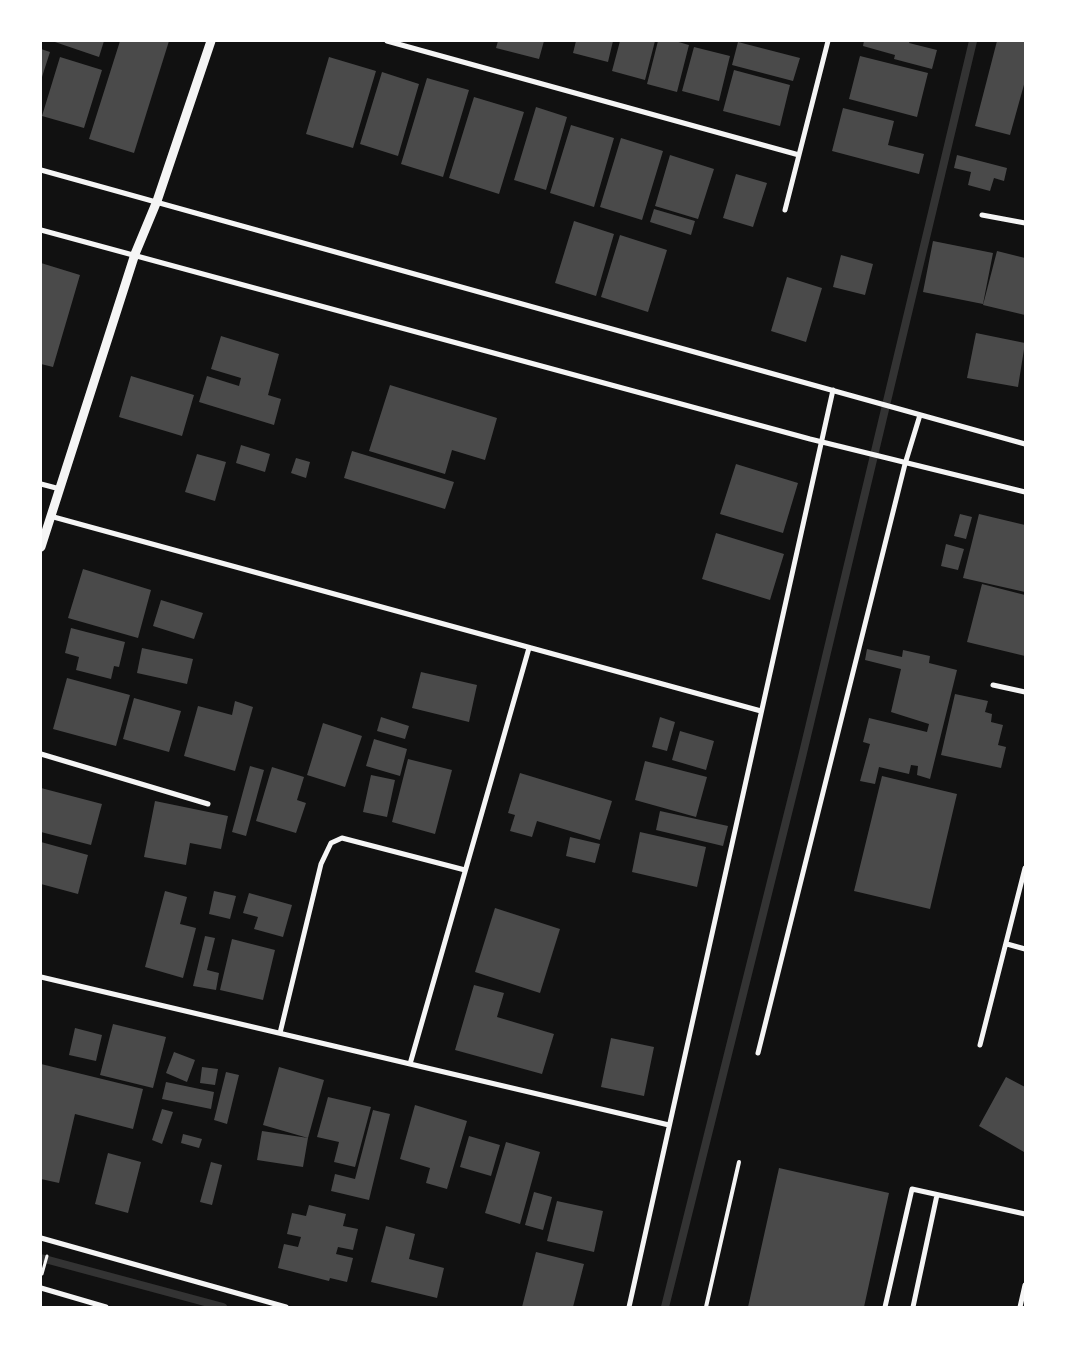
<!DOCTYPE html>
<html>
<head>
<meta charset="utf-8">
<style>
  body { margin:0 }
  #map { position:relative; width:1066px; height:1348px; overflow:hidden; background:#111; font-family:"Archivo Narrow",sans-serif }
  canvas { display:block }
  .frame { position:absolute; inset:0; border:42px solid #fff; pointer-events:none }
</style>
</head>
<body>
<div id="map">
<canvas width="1066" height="1348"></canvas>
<div class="frame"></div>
</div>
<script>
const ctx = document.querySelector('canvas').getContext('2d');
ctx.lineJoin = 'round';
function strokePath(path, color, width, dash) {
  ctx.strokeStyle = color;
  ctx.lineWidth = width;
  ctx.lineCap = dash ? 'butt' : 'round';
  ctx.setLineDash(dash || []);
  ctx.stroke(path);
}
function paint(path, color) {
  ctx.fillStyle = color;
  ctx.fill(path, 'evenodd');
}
strokePath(new Path2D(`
  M41 1258 223 1307
  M665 1307 802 757 973 41`), '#333', 8);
paint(new Path2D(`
  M52 41H104L99 57Z
  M120 41H169L134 153 89 139Z
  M498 41H544L539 59 496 48Z
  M576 41H613L608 62 573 53Z
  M620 41H655L645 80 612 71Z
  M658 41H675L689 45 677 92 647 84Z
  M864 41H910L909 43 937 50 932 69 894 59 895 55 863 46Z
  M997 41H1025V81L1010 135 975 126Z
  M738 42 800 58 793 81 732 65Z
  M694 47 730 56 719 101 682 91Z
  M41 49 50 52 42 77H41Z
  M860 56 928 73 917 117 849 99Z
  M60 57 102 70 84 128 42 116Z
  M329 57 376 71 353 148 306 134Z
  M734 70 790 85 780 126 723 111Z
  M382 72 419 84 398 156 360 144Z
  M427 78 469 90 443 177 401 164Z
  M474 97 524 112 499 194 449 178Z
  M536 107 567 117 546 190 514 180Z
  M843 108 894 121 888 145 924 154 919 174 832 151Z
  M571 125 614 138 594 207 550 193Z
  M621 138 663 151 642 220 600 207Z
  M670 155 714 169 698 219 655 206Z
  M957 155 1007 168 1004 181 994 178 990 191 968 185 971 172 954 168Z
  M736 174 767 183 753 227 723 218Z
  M654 209 695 221 691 235 650 222Z
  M574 221 614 234 596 296 555 283Z
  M620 235 667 250 648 312 601 297Z
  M933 241 993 253 983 304 923 292Z
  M997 251 1025 258V315L983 305Z
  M841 255 873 264 865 295 833 287Z
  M41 263 80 275 53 367 41 364Z
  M787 277 822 288 806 342 771 331Z
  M976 333 1025 343 1018 387 967 378Z
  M221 336 279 354 268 395 281 399 274 425 199 402 207 376 239 386 241 378 211 369Z
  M131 376 194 395 182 436 119 417Z
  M390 385 497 418 485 460 452 450 445 474 369 451Z
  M241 445 270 454 265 472 236 463Z
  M352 451 454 482 445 509 344 478Z
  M197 454 226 462 215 501 185 492Z
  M296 458 310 462 306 478 291 473Z
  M736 464 798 483 783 533 720 514Z
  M960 514 972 517 966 539 954 536Z
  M979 514 1025 525V592L963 578Z
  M716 533 784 554 770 600 702 579Z
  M946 544 964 549 958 570 941 566Z
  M83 569 151 590 138 638 68 618Z
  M982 584 1025 595V656L967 642Z
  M161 600 203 613 194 639 153 626Z
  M71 628 125 642 119 667 114 666 111 679 76 670 79 657 65 653Z
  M142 648 193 659 187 684 137 673Z
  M867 649 902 657 903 650 930 656 929 663 957 670 930 779 917 775 918 766 911 765 909 774 879 767 875 784 860 781 870 744 863 742 869 718 927 732 929 724 891 712 901 669 865 660Z
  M421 672 477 685 469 722 412 708Z
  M67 678 130 695 116 746 53 729Z
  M955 694 988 701 985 712 992 714 991 722 1003 725 998 745 1006 747 1001 768 941 755Z
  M134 698 181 711 169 752 123 739Z
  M235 701 253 707 235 771 184 756 198 706 232 715Z
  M381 717 409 726 405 739 377 731Z
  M660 717 675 722 667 751 652 747Z
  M323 723 362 736 345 787 307 775Z
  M680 731 714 741 706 770 672 760Z
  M374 739 407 749 400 776 366 766Z
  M408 759 452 770 435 834 392 822Z
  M645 761 707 777 696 817 635 800Z
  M250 766 264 770 246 836 232 832Z
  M272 767 304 777 297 800 306 803 296 833 256 821Z
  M520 773 612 801 600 840 537 821 532 837 510 831 515 815 508 813Z
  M371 775 395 780 387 817 363 812Z
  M882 776 957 794 930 909 854 891Z
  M41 788 102 804 91 845 41 832Z
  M155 801 228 816 221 849 190 843 186 865 144 857Z
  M660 811 728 826 723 846 656 830Z
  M640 832 706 847 697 887 632 872Z
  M570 837 600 844 595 863 566 856Z
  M41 842 88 855 78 894 41 884Z
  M165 891 187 897 180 924 196 928 183 978 145 967Z
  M214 891 236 896 230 919 209 914Z
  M249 893 292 905 283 937 254 929 258 917 243 913Z
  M495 908 560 929 540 993 475 972Z
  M205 936 215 938 207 970 219 973 216 990 193 986Z
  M232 939 275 950 263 1000 220 990Z
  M474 985 504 993 497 1017 554 1034 542 1074 455 1050Z
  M113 1024 166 1037 153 1088 100 1075Z
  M75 1028 102 1035 96 1061 69 1055Z
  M611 1038 654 1047 644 1096 601 1087Z
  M174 1052 195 1060 187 1082 166 1073Z
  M41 1064 143 1089 133 1129 75 1114 59 1183 41 1179Z
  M202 1067 218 1069 215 1085 200 1083Z
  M279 1067 324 1080 308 1138 303 1167 257 1160 262 1131 308 1138 263 1125Z
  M226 1072 239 1075 227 1124 214 1120Z
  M1006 1077 1025 1087 1024 1152 979 1126Z
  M166 1082 214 1092 211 1109 162 1099Z
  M328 1097 371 1107 355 1167 334 1162 339 1142 317 1137Z
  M415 1105 467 1121 447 1189 426 1183 430 1168 400 1159Z
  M162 1109 173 1112 162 1144 152 1140Z
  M373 1110 390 1114 369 1200 331 1191 335 1174 355 1179Z
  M183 1134 202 1139 199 1148 181 1143Z
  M469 1136 500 1145 491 1176 460 1167Z
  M506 1142 540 1152 520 1224 485 1213Z
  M108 1153 141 1162 128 1213 95 1204Z
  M211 1162 222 1165 212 1205 200 1202Z
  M779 1168 889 1193 864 1307H748Z
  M534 1192 552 1197 543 1230 525 1225Z
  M557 1201 603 1211 594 1252 547 1241Z
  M309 1205 346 1214 343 1226 358 1229 353 1250 338 1247 336 1254 353 1258 347 1282 330 1278 329 1281 278 1268 284 1244 298 1247 301 1237 287 1234 292 1213 306 1216Z
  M386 1226 415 1234 409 1259 444 1268 437 1298 371 1282Z
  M536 1252 584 1264 573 1307H522Z`), '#4a4a4a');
strokePath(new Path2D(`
  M42 1274 47 1256`), '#f5f5f5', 3);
strokePath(new Path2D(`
  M706 1307 739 1162`), '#f5f5f5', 4);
strokePath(new Path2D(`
  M387 41 799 155
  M41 170 1025 444
  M785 210 828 41
  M982 215 1025 223
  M41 230 810 439 1025 492
  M41 484 60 489
  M50 516 761 711
  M993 685 1025 692
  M41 754 208 804
  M1007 944 1025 949
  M41 977 669 1125
  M280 1033 321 864 331 843 342 838 465 870
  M980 1045 1025 868
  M758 1053 905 464 920 415
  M410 1064 529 648
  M41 1238 286 1307
  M41 1288 106 1307
  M629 1307 833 390
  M885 1307 912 1189 1025 1214
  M913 1307 937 1195
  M1020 1307 1025 1285`), '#f5f5f5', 5);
strokePath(new Path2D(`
  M41 547 135 254 157 201 211 41`), '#f5f5f5', 9);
</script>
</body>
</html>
